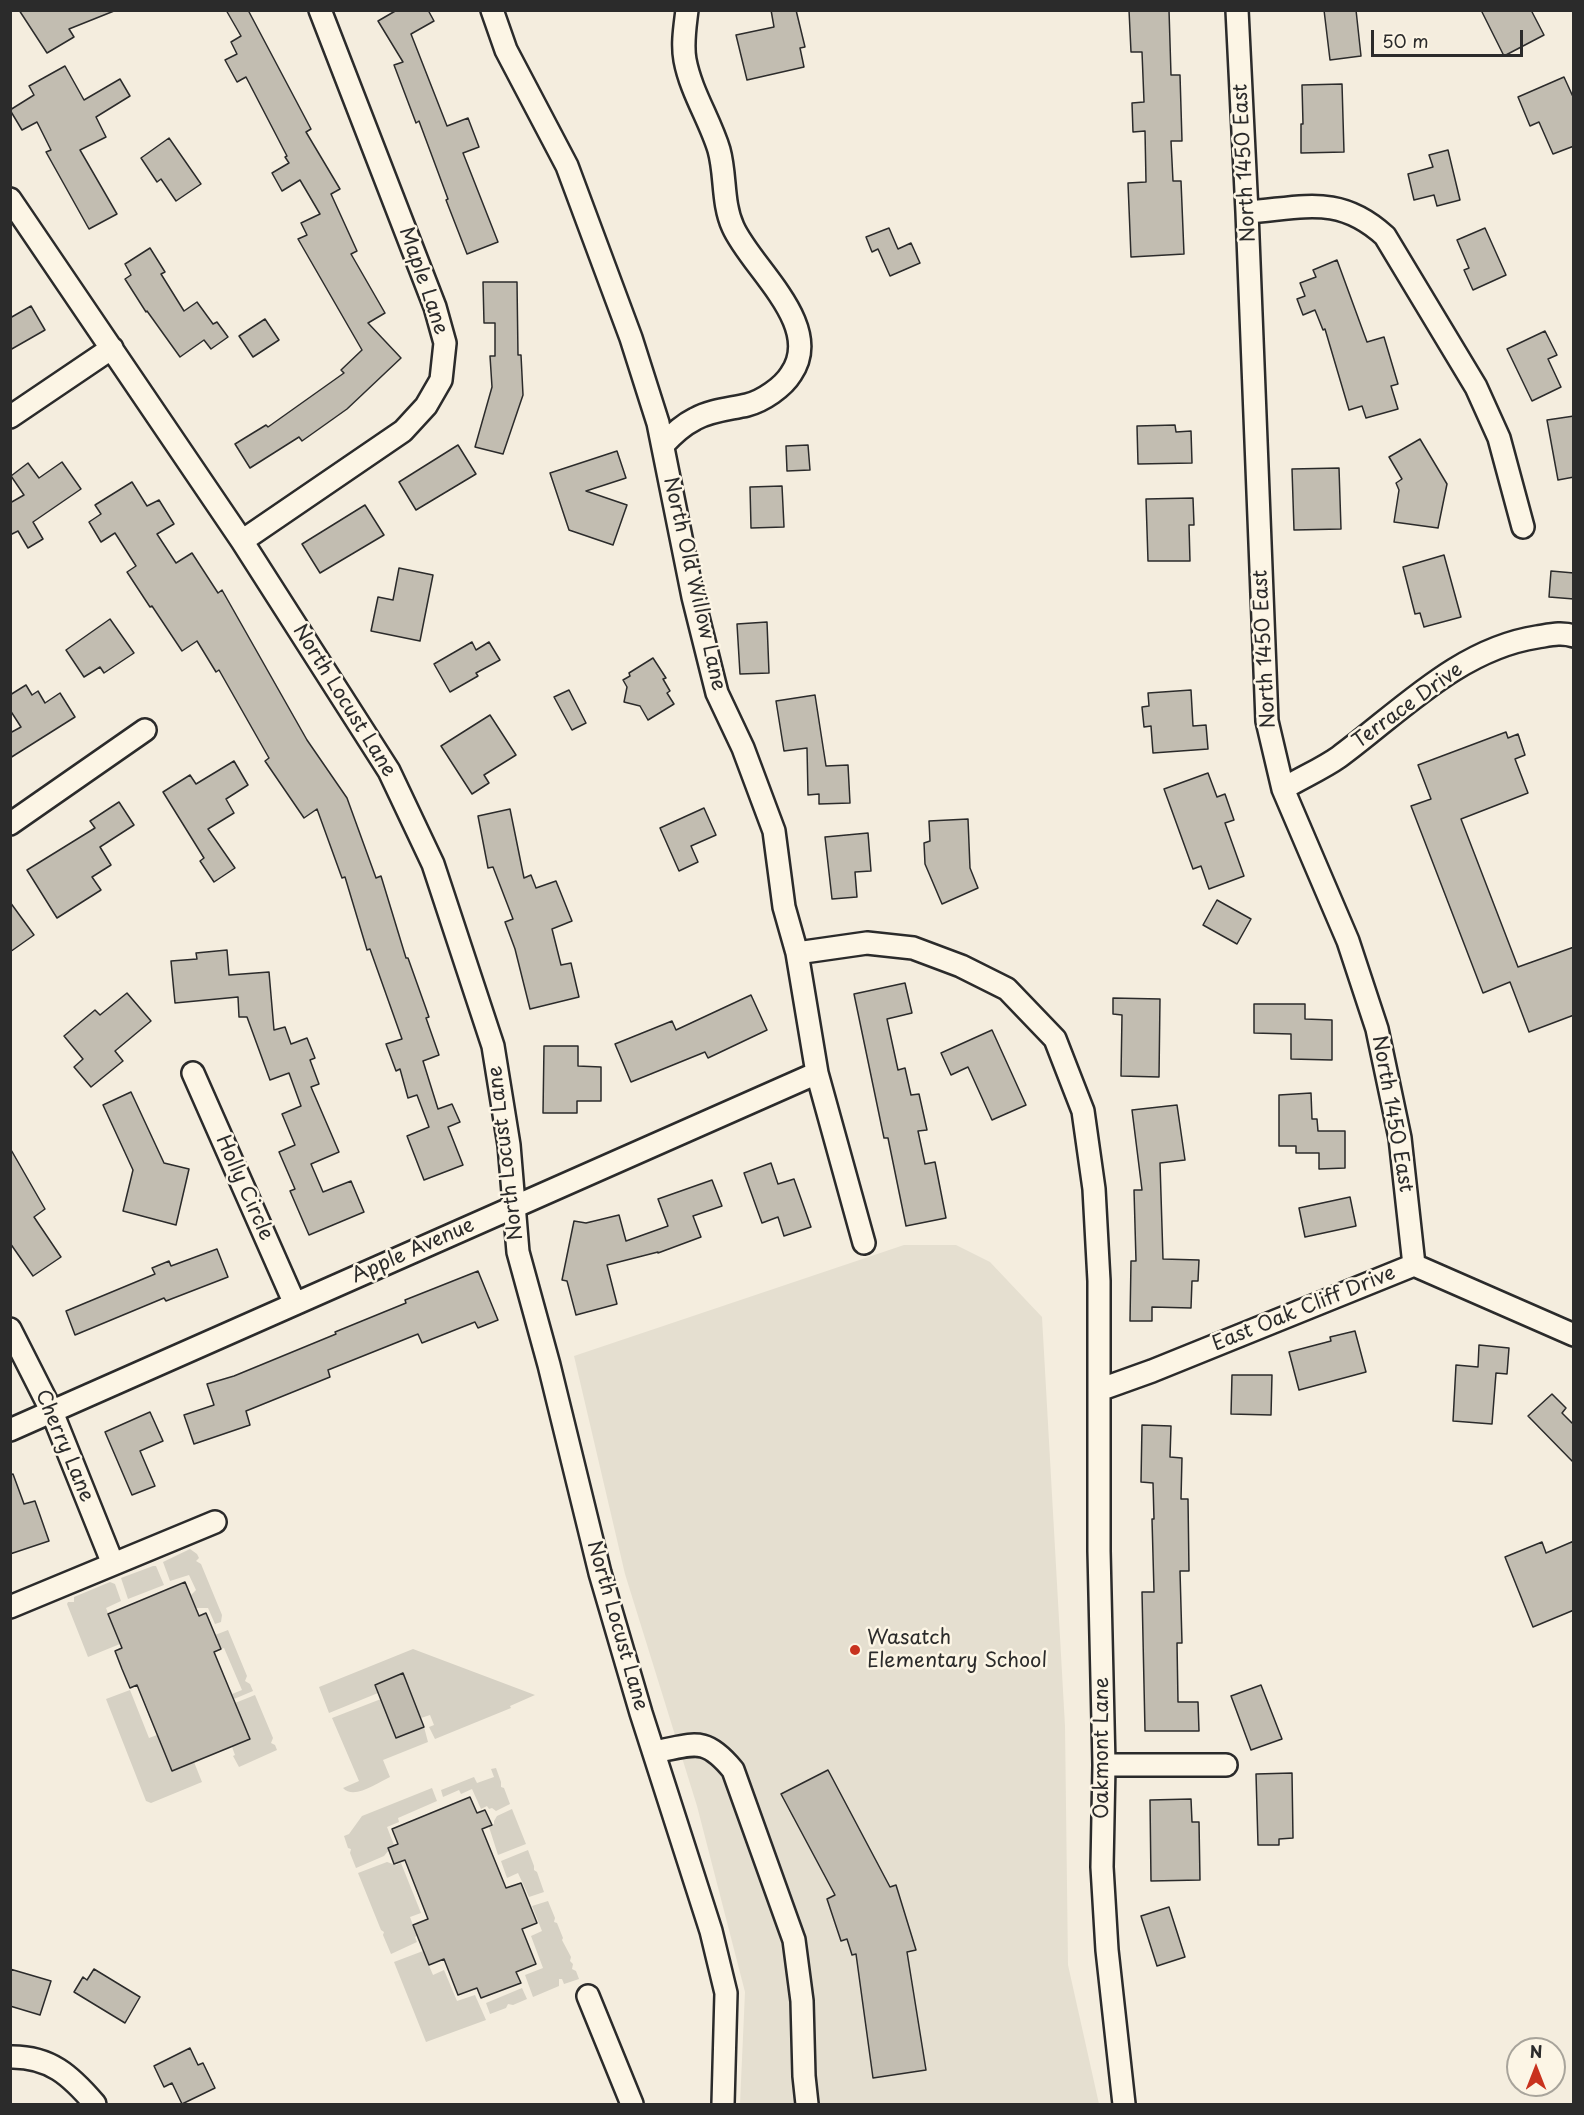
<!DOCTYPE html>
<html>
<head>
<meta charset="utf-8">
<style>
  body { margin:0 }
  #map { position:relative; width:1584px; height:2115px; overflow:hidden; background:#f4edde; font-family:"Playpen Sans",sans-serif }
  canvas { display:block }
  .frame { position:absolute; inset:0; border:12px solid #2b2b2b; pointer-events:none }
  .north { position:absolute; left:1506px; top:2037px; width:60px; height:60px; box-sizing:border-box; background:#fcf5e5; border:2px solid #a8a49b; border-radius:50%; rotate:0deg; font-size:16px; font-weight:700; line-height:24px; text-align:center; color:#2b2b2b }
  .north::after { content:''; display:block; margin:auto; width:21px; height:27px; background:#c8321e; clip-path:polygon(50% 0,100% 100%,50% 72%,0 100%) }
  .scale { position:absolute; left:1371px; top:30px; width:152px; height:27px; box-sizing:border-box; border:3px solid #2b2b2b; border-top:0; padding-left:8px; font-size:18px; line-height:21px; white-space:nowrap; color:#2b2b2b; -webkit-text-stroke:4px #fcf5e5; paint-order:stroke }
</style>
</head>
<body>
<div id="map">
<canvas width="1584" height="2115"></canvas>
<div class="frame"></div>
<div class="north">N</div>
<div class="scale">50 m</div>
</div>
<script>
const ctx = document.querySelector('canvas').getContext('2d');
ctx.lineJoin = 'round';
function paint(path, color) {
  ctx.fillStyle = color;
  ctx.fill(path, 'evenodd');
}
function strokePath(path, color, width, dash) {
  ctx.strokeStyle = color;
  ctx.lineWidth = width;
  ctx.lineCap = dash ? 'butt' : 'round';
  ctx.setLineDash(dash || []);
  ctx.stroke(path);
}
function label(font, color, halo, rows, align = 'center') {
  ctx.font = font + ' "Playpen Sans",sans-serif';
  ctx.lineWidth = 5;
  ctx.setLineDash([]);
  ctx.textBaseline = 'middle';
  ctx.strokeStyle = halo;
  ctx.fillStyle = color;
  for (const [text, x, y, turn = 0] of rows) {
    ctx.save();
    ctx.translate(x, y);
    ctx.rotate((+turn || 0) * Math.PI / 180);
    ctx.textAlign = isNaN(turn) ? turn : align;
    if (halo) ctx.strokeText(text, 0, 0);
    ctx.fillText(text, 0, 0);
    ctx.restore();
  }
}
paint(new Path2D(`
  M904 1245H956L990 1262 1042 1317 1065 1726 1068 1965 1099 2104H740L745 1992 697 1806 625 1574 574 1356Z`), '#e5dfd0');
paint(new Path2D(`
  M190 1549 197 1554 199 1558 196 1561 201 1564 222 1615 221 1622 215 1624 208 1608H196L191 1595 196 1590 189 1575 170 1581 163 1562Z
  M153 1566H156L164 1585 128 1599 121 1578Z
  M110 1582 115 1584 121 1601 106 1608 120 1644 88 1657 67 1604 68 1602H74V1597Z
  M228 1630 247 1676 245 1681 250 1684 253 1691 234 1699 232 1694 242 1690 224 1648 221 1649 215 1635Z
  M413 1649 535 1695 510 1706 511 1708 435 1739 429 1727 434 1725 430 1715 421 1718 403 1673 375 1684 378 1693 329 1713 319 1687Z
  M130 1690 149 1738 157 1735 172 1771 194 1762 202 1782 151 1803 146 1801 106 1699Z
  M255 1695 273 1738 271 1743 275 1745 277 1750 239 1767 233 1756 235 1755 232 1747 250 1739 235 1703Z
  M381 1699 396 1738 424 1727 428 1742 383 1760 390 1777C377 1783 354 1800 343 1788L359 1781 332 1718Z
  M496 1768 501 1782V1787L504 1788 510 1804 496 1811 492 1808 489 1809 487 1806 481 1809 472 1789 461 1794 459 1790 443 1797 441 1790 474 1777 477 1783 494 1777 491 1769Z
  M432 1788 437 1801 398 1818 399 1822 387 1827 394 1845 388 1848 389 1850 384 1856 356 1868 350 1853 351 1849 348 1848 344 1836 349 1834 362 1816Z
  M512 1809 526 1844 498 1855 489 1827 494 1824V1821L497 1816Z
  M528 1850 534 1866V1870L537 1872 544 1892 529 1897 518 1873 507 1878 501 1861Z
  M387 1862 396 1865 401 1863 421 1913 410 1917 417 1936 415 1937 417 1942 391 1954 383 1935 384 1932 381 1930 358 1873Z
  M548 1901 555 1918 554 1922 557 1923 563 1938 562 1940 571 1957 570 1961 573 1964 572 1969 576 1971 579 1979 564 1984 562 1979H559V1986L533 1997 525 1975 543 1968 531 1936 542 1931 532 1906Z
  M423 1951 433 1975 444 1970 457 2001 475 1995 486 2020 426 2042 394 1962Z
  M522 1988 527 1999 513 2005 508 2004 506 2008 490 2014 486 2003Z`), '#d6d1c4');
const building = new Path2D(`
  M19 10H114V11L69 29 74 37 47 53Z
  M226 10H248L311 129 306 132 340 189 331 194 357 251 351 254 385 313 368 323 401 358 347 409 302 441 299 437 250 468 235 444 266 425 268 427 344 373 341 370 362 350 298 239 307 235 301 223 320 214 300 180 282 191 272 173 289 163 285 157 287 156 246 77 237 82 225 60 237 54 231 42 241 36Z
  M397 10H428L434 21 411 34 447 126 468 118 479 147 463 153 498 242 467 254 446 200 448 199 419 121 416 123 394 65 403 62 378 21Z
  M771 10H796L805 47 800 48 804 67 747 80 736 35 774 27Z
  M1129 10H1169L1171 75H1180L1182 141H1171L1173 181H1181L1184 254 1131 257 1128 183 1146 182 1145 131 1133 132 1132 103 1144 102 1142 52H1131Z
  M1324 10H1356L1361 56 1330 60Z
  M1481 10H1531L1544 35 1504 56Z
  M65 66 84 100 120 79 130 96 96 117 106 137 80 150 117 214 89 229 46 152 51 150 37 122 22 130 10 110 34 95 29 86Z
  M1564 77 1574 99V146L1553 154 1539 122 1530 126 1518 97Z
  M1342 84 1344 152 1301 153V124H1303L1302 85Z
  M169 138 201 184 176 201 161 179 157 182 141 158Z
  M1448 150 1460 200 1437 206 1434 195 1414 200 1408 174 1433 167 1429 155Z
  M889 228 898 249 911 243 920 263 890 276 878 249 872 252 866 237Z
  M1485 228 1506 275 1473 290 1464 270 1469 268 1457 240Z
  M150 248 165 272 161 274 184 311 197 302 213 324 217 322 228 337 211 349 204 340 180 357 147 311 146 312 125 279 131 275 125 264Z
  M1337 260 1367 342 1384 337 1398 384 1391 386 1398 409 1366 418 1362 406 1349 410 1325 329 1323 330 1315 310 1303 315 1297 299 1305 296 1300 283 1316 277 1313 270Z
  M483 282H517L518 355H521L523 395 503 454 475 447 492 387 490 356H495V323H484Z
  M31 306 45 330 10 350V318Z
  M265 319 279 340 253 357 239 336Z
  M1545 331 1557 355 1548 359 1561 387 1532 401 1507 349Z
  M1574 416V477L1558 480 1547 420Z
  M1175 425 1176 432 1191 431 1192 463 1138 464 1137 426Z
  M1420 439 1447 484 1438 528 1394 522 1399 490 1396 483 1402 479 1389 457Z
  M458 445 476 474 416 510 399 482Z
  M808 445 810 470 787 471 786 446Z
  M617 451 626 478 586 491 627 505 613 545 569 530 550 473Z
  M62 462 81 489 33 522 43 539 28 548 18 531 10 535V503L24 495 11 476 28 463 39 478Z
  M1339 468 1341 529 1294 530 1292 469Z
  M132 482 147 506 159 500 174 524 157 534 176 563 192 553 218 593 222 590 307 740 347 798 376 878 381 876 406 958H408L429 1017 426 1018 439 1055 423 1061 438 1109 452 1104 460 1122 448 1127 463 1165 424 1180 407 1136 429 1127 417 1095 408 1098 400 1069 396 1071 386 1044 402 1039 370 949 367 950 345 877 342 878 317 809 304 818 265 761 269 758 219 670 216 672 197 641 182 651 152 606 150 607 127 572 136 566 115 533 101 542 89 522 101 514 95 505Z
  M782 486 784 527 751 528 750 487Z
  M1193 498 1194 525H1189L1190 561H1148L1146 499Z
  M365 505 384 535 320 573 302 544Z
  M1444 555 1461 617 1424 627 1420 613 1415 614 1403 567Z
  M399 568 433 575 420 641 371 631 378 597 393 600Z
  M1551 571 1574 573V599L1549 597Z
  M110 619 134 653 104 673 100 667 84 677 66 650Z
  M767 622 769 673 740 674 737 624Z
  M472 642 476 650 489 642 500 660 476 673 478 676 450 692 434 664Z
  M653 658 666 678 663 679 670 691 667 693 674 704 648 720 640 706 624 702 627 687 623 680 630 676 629 673Z
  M26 685 32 695 38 691 45 703 60 693 75 717 10 758V733L21 727 10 710V695Z
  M569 690 586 723 572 730 554 697Z
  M1191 690 1193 726 1206 725 1208 749 1153 753 1151 726 1144 727 1142 707 1149 706 1148 693Z
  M815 695 826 766 848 765 850 803 819 804V794L808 795 807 748 784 751 776 701Z
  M490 715 516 755 484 775 489 783 472 794 441 746Z
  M1506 732 1508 738 1518 734 1525 755 1515 759 1528 793 1461 819 1518 967 1574 947V1015L1529 1032 1510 982 1483 993 1411 806 1431 799 1418 765Z
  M234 761 248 785 226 799 234 813 208 829 235 868 214 882 200 861 204 858 163 792 190 775 196 784Z
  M1208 773 1217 797 1225 794 1234 820 1225 823 1244 876 1209 889 1201 866 1193 869 1164 789Z
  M119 802 134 825 100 847 111 865 92 877 101 890 57 918 27 870 95 828 90 821Z
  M704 808 716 835 691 846 698 862 679 871 660 828Z
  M510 809 524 878 531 875 536 888 556 881 572 921 552 929 561 965 571 963 579 997 530 1009 515 949 505 922 513 919 493 867 488 868 478 816Z
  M968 819 970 868 978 888 942 904 925 864 924 843 930 841 929 821Z
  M868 833 871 871 855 872 857 897 832 899 825 837Z
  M1217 900 1251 919 1237 944 1203 925Z
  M10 902 34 935 10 952Z
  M227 950 229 975 269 972 274 1030 285 1027 291 1044 307 1038 315 1058 310 1060 319 1084 311 1087 339 1152 311 1164 323 1192 351 1181 364 1212 309 1235 290 1191 295 1189 279 1152 295 1145 282 1114 301 1106 289 1073 270 1080 247 1017H239L238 997 175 1003 171 961 197 959 196 953Z
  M905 983 912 1013 887 1019 898 1070 905 1068 911 1095 919 1094 927 1130 918 1131 925 1164 935 1162 946 1218 906 1226 888 1138H884L854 994Z
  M127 993 151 1021 115 1051 123 1061 91 1087 74 1067 83 1059 64 1036 95 1010 100 1015Z
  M751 995 767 1030 708 1058 705 1052 631 1082 615 1044 672 1021 676 1030Z
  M1113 998 1160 999 1159 1077 1121 1076 1122 1015 1113 1014Z
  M1254 1004H1305V1019L1332 1020V1060L1291 1059V1034L1254 1033Z
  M992 1030 1026 1105 992 1120 968 1067 951 1075 941 1053Z
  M544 1046H578V1066L601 1067V1101H577V1113H543Z
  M131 1092 164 1163 189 1169 176 1225 123 1211 133 1170 103 1105Z
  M1311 1093 1312 1119H1317L1318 1131H1345V1168L1319 1169V1153H1296V1146H1279V1095Z
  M1177 1105 1185 1160 1160 1163 1163 1259 1199 1260 1198 1281H1192L1191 1308 1152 1307V1321H1130L1131 1261H1136L1134 1190H1142L1132 1110Z
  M10 1148 45 1209 34 1217 61 1257 33 1276 10 1243Z
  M771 1163 778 1184 794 1179 811 1227 784 1236 778 1217 762 1223 744 1173Z
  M712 1180 722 1206 693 1216 701 1237 658 1253V1252L607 1265 617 1304 576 1315 567 1281 562 1280 574 1221 586 1223 619 1215 626 1241 668 1226 658 1199Z
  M1350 1197 1356 1226 1305 1237 1299 1208Z
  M217 1249 228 1277 166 1301 164 1298 75 1335 66 1311 155 1274 152 1268 169 1261 171 1266Z
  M478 1271 498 1320 478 1328 475 1322 422 1343 418 1334 328 1370 330 1377 246 1411 250 1425 194 1444 184 1415 214 1405 207 1384 234 1376 336 1334 335 1332 406 1303 405 1300Z
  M1355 1331 1366 1372 1299 1390 1289 1352 1331 1341 1330 1337Z
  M1479 1345 1509 1348 1507 1374 1496 1373 1492 1424 1453 1421 1456 1365 1478 1367Z
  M1232 1375H1272L1271 1415 1231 1414Z
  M1552 1394 1566 1408 1562 1413 1574 1425V1463L1528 1416Z
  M150 1412 163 1441 140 1451 155 1486 132 1495 105 1432Z
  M1142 1425 1171 1426 1170 1457 1182 1458 1181 1499H1188L1189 1571H1180L1182 1643H1177L1178 1702H1198L1199 1731H1145L1142 1592H1154L1152 1519H1154L1153 1483 1141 1482Z
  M13 1474 24 1504 35 1501 49 1541 10 1554V1475Z
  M1574 1541V1610L1533 1627 1505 1557 1542 1542 1546 1553Z
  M185 1582 199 1616 206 1613 221 1649 214 1652 250 1739 172 1771 137 1685 130 1688 122 1669 115 1651 122 1648 108 1614Z
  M403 1673 424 1727 396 1738 375 1685Z
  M1261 1685 1282 1739 1251 1750 1231 1696Z
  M828 1770 890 1887 896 1885 916 1950 907 1952 926 2070 873 2078 856 1954 852 1955 847 1939 841 1941 827 1899 835 1895 781 1794Z
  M1292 1773 1293 1838 1279 1839V1845H1258L1256 1774Z
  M470 1797 477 1813 485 1810 492 1825 482 1829 506 1888 521 1883 537 1923 522 1929 536 1964 516 1972 521 1983 481 1998 477 1988 458 1995 444 1959 429 1965 413 1925 428 1919 405 1860 394 1864 388 1848 398 1844 392 1829Z
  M1191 1799 1192 1822H1199L1200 1880 1151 1881 1150 1800Z
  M1169 1907 1185 1957 1157 1966 1141 1916Z
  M10 1969 51 1981 40 2015 10 2006Z
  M94 1969 140 1997 125 2023 74 1992 83 1977 87 1980Z
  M190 2048 198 2065 203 2063 215 2088 182 2104 172 2083 164 2087 154 2066Z`);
paint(building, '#c2bdb1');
strokePath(building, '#2b2b2b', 1.5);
const minor = new Path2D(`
  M492 10 506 50 567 166 631 338 658 423 693 597 717 693 743 748 774 831 784 907 797 953 817 1073 864 1243
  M1237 10 1247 212 1267 721 1283 789 1348 941 1377 1029 1400 1138 1414 1265
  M10 199 242 541 389 771 433 864 493 1046 509 1145 518 1252 549 1365 600 1573 641 1713 711 1931 726 1993 723 2104
  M1247 212C1304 208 1339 194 1385 236L1476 387 1499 438 1523 527
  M10 417 112 348
  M663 445C672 435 683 425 695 419 711 410 730 409 747 405 763 401 783 387 791 374 825 325 751 268 733 227 722 203 726 175 719 150 710 120 691 92 685 60 682 44 685 27 687 10
  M242 541 403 431 426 406 441 380 445 343 435 307 320 10
  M1283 789C1301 778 1322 769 1339 757 1400 712 1459 649 1537 637 1550 635 1561 632 1574 636
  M10 824 145 730
  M797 953 867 943 913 948 961 966 1007 989 1055 1039 1083 1111 1094 1189 1099 1281V1551L1104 1765 1102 1867 1107 1950 1124 2104
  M193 1073 295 1304
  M10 1329 52 1412 113 1564
  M1099 1390 1152 1371 1414 1265 1574 1335
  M10 1430 817 1073
  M10 1607 215 1522
  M654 1752C694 1745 704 1735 733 1770L794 1940 802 2001 804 2076 807 2104
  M1104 1765H1226
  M588 1996 632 2104
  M10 2057C50 2056 71 2076 95 2104`);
strokePath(minor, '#2b2b2b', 26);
strokePath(minor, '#fcf5e5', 21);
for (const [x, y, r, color] of [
  [855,1650,6,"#c8321e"]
]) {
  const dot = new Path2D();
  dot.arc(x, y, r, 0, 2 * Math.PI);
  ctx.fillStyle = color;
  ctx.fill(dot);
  strokePath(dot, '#fcf5e5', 2);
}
label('20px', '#2b2b2b', '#fcf5e5', [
  ["North 1450 East",1245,163,-93],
  ["Maple Lane",423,281,71],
  ["North Old Willow Lane",694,584,77],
  ["North 1450 East",1265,649,-93],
  ["North Locust Lane",344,701,58],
  ["Terrace Drive",1408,706,-36],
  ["North 1450 East",1392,1114,80],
  ["North Locust Lane",506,1153,-97],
  ["Holly Circle",244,1188,66],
  ["Apple Avenue",413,1251,-24],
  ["East Oak Cliff Drive",1304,1309,-22],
  ["Cherry Lane",64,1446,67],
  ["North Locust Lane",617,1626,74],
  ["Oakmont Lane",1102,1748,-90]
]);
label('20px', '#2b2b2b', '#fcf5e5', [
  ["Wasatch",867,1638],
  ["Elementary School",867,1661]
], 'left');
</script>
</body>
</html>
